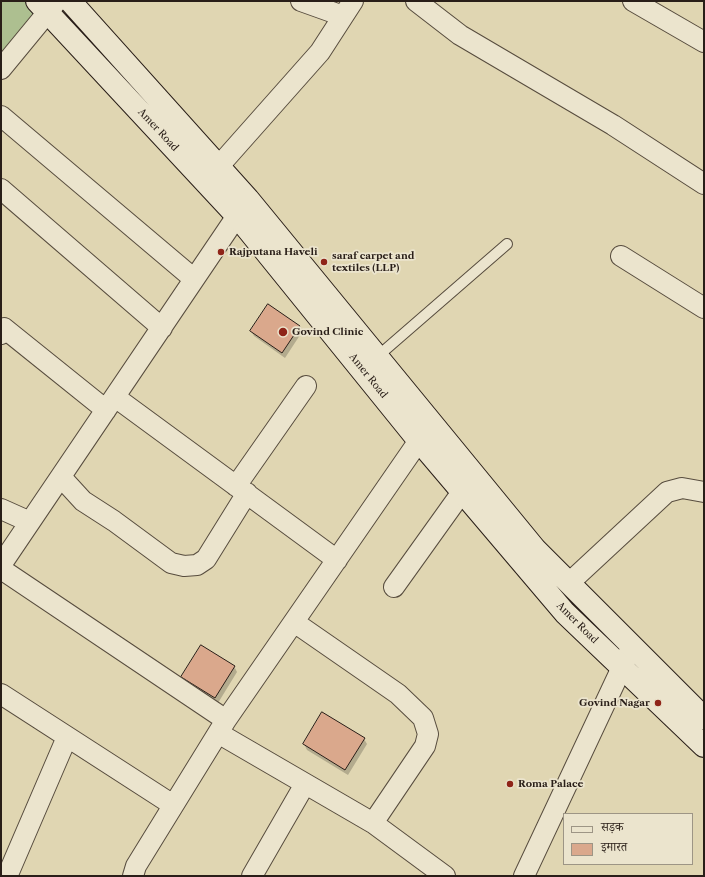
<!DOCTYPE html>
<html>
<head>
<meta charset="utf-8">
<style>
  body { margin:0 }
  #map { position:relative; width:705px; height:877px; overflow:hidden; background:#e0d6b2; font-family:"Libre Caslon Text","Noto Serif Devanagari",serif }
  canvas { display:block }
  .frame { position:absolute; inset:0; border:2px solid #291e18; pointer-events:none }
  .legend { position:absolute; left:563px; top:813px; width:130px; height:52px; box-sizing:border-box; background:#ebe4cd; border:1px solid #9d9585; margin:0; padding:5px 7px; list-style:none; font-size:12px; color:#291e18 }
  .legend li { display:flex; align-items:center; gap:8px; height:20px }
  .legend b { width:20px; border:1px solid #9d9585 }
</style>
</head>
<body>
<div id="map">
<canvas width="705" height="877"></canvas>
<div class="frame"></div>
<ul class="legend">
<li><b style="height:5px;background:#ebe4cd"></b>सड़क</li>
<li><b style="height:11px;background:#daa88c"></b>इमारत</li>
</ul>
</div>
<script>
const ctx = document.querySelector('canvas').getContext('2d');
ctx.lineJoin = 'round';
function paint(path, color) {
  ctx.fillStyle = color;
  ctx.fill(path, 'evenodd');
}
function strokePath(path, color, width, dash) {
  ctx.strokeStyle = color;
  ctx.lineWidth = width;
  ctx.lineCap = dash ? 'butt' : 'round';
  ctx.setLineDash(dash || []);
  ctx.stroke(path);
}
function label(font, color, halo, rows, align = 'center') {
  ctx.font = font + ' "Libre Caslon Text",serif';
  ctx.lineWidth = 3.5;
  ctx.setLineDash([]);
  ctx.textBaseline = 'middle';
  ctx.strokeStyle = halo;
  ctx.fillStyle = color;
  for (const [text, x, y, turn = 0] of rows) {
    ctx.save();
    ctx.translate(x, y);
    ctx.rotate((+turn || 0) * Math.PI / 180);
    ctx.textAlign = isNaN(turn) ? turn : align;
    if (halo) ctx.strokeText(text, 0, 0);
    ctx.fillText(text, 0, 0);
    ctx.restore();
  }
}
paint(new Path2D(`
  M1 1H30L42 14 1 60Z`), '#adbf90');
paint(new Path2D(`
  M268 306 299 327 302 332 285 358 254 336 251 331Z
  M234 666 237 672 218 703 185 682 182 677Z
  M364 739 367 744 348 775 307 750 304 744Z`), '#0003');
const building = new Path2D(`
  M268 304 300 326 282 353 250 331Z
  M201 645 235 666 215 698 181 677Z
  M322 712 365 738 345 770 303 744Z`);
paint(building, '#daa88c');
strokePath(building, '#291e18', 1);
const service = new Path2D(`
  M378 356 507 244`);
const minor = new Path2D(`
  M301 1 343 16
  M416 1 460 35 613 125 704 184
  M633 1 704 42
  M1 69 57 1
  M1 116 194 279
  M218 167 320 52 353 1
  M1 189 162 328
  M621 256 704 308
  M1 334 4 328 106 410
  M115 397 337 560
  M61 477 83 501 114 521 171 563 184 566 197 565 206 559 247 493
  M236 486 306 386
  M1 509 30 522
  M1 565 245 204
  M1 569 226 720
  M569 583 667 492 682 488 704 492
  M394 587 462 492
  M1 694 173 805
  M218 733 373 823 425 746 428 734 423 718 398 694 294 622
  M373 823 445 876
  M9 872 67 737
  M133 876 136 866 226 720 427 429
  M252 876 305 784
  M524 876 632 646`);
const secondary = new Path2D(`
  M37 1 237 216 419 441 565 613 704 746
  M70 1 248 199 535 549 704 718`);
strokePath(service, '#574c3e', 12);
strokePath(minor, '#574c3e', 22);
strokePath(secondary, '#291e18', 24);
strokePath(service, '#ebe4cd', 10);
strokePath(minor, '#ebe4cd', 20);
strokePath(secondary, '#ebe4cd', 22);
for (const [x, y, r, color] of [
  [221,252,4,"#8f2418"],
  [324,262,4,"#8f2418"],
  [283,332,5,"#8f2418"],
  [658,703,4,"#8f2418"],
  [510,784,4,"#8f2418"]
]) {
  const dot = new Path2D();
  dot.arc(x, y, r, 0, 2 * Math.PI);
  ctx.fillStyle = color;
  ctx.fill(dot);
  strokePath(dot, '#ebe4cd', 1.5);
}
label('10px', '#291e18', '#ebe4cd', [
  ["Amer Road",158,130,47],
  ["Amer Road",368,376,51],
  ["Amer Road",577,623,45]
]);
label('bold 10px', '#291e18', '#ebe4cd', [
  ["Rajputana Haveli",229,252],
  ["saraf carpet and",332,256],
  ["textiles (LLP)",332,268],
  ["Govind Clinic",292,332],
  ["Govind Nagar",650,703,"right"],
  ["Roma Palace",518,784]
], 'left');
</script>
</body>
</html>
